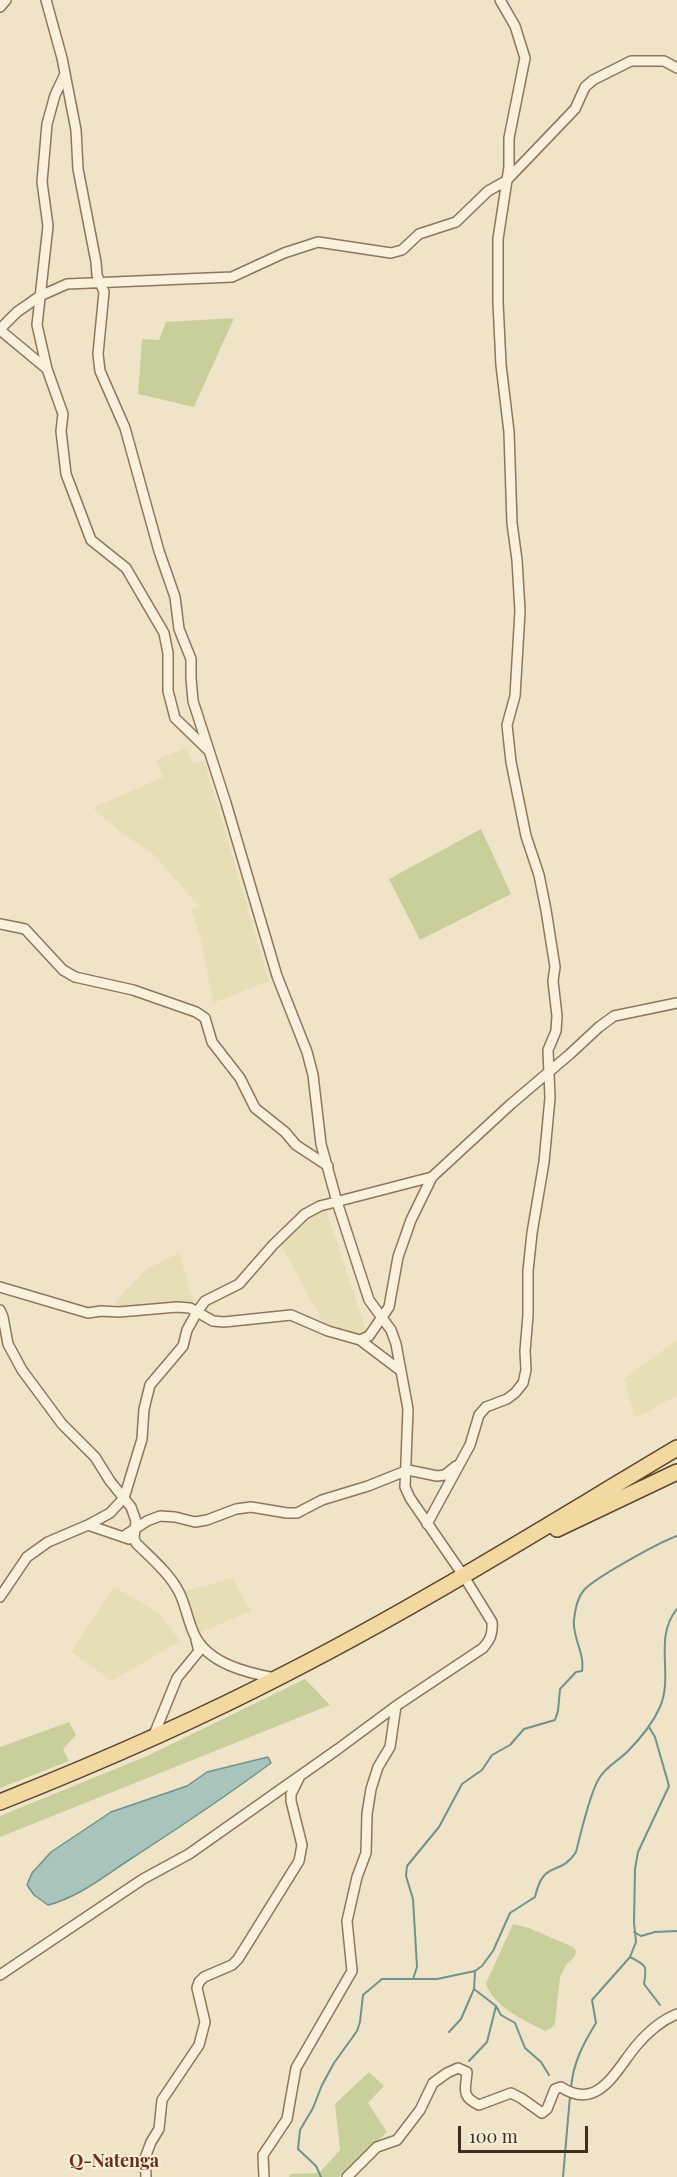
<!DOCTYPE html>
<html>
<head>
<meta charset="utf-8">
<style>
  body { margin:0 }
  #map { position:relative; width:677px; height:2177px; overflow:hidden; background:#f0e4c8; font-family:"Playfair Display",serif }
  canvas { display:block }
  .scale { position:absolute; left:458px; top:2126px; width:130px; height:27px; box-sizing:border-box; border:3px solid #3d2e20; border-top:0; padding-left:8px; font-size:18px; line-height:21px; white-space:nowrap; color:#3d2e20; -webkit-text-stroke:4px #f7eed8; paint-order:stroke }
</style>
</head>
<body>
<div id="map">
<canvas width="677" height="2177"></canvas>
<div class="scale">100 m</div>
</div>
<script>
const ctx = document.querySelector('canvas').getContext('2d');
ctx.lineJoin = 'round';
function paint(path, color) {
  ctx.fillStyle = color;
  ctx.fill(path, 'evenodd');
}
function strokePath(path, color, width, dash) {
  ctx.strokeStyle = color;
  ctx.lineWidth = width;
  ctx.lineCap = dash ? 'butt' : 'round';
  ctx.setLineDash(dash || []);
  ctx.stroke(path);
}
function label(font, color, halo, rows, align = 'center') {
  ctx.font = font + ' "Playfair Display",serif';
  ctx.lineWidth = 4.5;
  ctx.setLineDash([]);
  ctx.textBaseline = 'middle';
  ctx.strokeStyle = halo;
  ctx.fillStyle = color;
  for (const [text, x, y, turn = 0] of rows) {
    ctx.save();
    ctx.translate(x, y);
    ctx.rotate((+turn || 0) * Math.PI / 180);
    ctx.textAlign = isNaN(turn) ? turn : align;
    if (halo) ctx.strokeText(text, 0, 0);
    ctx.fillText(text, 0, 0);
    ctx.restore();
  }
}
paint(new Path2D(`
  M186 748 193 764 204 760 269 981 213 1003 201 939 191 910 199 906 152 853 120 832 93 808 163 777 156 760Z
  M325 1206 367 1333 363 1336 325 1326 280 1243Z
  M179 1253 194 1303 120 1308 115 1302 147 1269Z
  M677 1340V1396L635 1418 624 1379Z
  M232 1578 251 1611 197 1634 182 1592Z
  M114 1587 158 1612 180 1641 112 1681 71 1652Z`), '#e6deb5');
paint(new Path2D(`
  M234 318 194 407 138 394 142 339 159 340 166 322Z
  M481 829 511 894 420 940 389 879Z
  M305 1679 330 1705 0 1837V1816L147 1756Z
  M69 1722 76 1735 63 1749 69 1761 0 1788V1747Z
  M513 1924 529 1928 573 1947 576 1951 575 1956 566 1965 560 1977 555 2024 551 2028 545 2031C525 2021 492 2006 486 1983Z
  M369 2072 384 2086 368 2103 387 2132 339 2177H289L290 2174 319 2173 340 2150 335 2104Z`), '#c9cf9b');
const water = new Path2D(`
  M268 1757 271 1763C225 1797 177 1829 129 1860 103 1877 77 1898 48 1905L34 1895 27 1885 32 1873 51 1852 111 1812 187 1786 207 1772Z`);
paint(water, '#a9c4bc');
strokePath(water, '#6f938a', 1.5);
strokePath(new Path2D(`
  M634 1932 641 1936 655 1932 677 1931
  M630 1957C647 1966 647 1965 644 1984L660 2005
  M475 1972 474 1989 496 2006 501 2015 515 2023 525 2048 541 2062 549 2075
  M413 1979 417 1967 413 1899 406 1876 407 1866 439 1827 462 1784 482 1770 492 1755 510 1745 524 1729 555 1720 558 1711 560 1689 576 1672 582 1671C585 1653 572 1637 574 1620 575 1610 577 1598 584 1590 596 1577 660 1542 677 1536
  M449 2032 461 2019 474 1989
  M469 2061 487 2042 496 2006
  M571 2088C573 2063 583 2044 596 2023L592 2000 630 1957 636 1942 634 1923 635 1869 638 1852 669 1786 655 1737 649 1727
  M321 2177 316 2166 298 2149 300 2130 313 2108 322 2085 334 2063 357 2031 360 2022 363 1995 382 1979H437L475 1971 482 1966 493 1951 510 1913 535 1897C544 1858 559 1878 576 1852 581 1833 590 1791 600 1777 606 1767 619 1760 627 1752 639 1740 653 1723 660 1707 674 1675 653 1638 677 1609
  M563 2177 570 2096`), '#6f938a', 2);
const street = new Path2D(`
  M0 7 6 0
  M65 74 55 95 47 124 42 182 48 226 37 325 47 369 63 414 61 431 66 474 91 540 126 568 164 633 168 653V691L175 718 208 750
  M0 329 17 312 40 296 67 284 232 277 284 253 318 242 391 253 402 250 419 234 456 222 488 191 506 181 575 109 585 87 593 80 631 61H664L677 68
  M0 330 47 369
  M0 924 25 929 63 970 75 977 133 990 196 1012 205 1018 212 1042 240 1078 255 1108 285 1132 296 1145 328 1166
  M0 1287 88 1313 101 1311 119 1312 177 1307 190 1308 213 1321 224 1322 291 1315 328 1331 360 1340 369 1336 389 1307 398 1257 411 1220 432 1177 511 1104 570 1054 599 1027 614 1016 677 1003
  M0 1310 3 1317 8 1344 22 1370 62 1424 95 1457 110 1481 131 1507 136 1521 134 1538 136 1543C151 1558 169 1573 179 1592 186 1606 188 1622 195 1636 209 1664 248 1673 275 1678
  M360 1340 401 1371
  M427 1524 470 1445 479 1415 486 1407 507 1399 515 1393 523 1383 526 1370 525 1351 528 1315V1271L532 1233 544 1162 550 1098 548 1050 556 1031 557 1016 553 981 555 967 546 910 539 875 526 836 511 762 507 725 515 696 520 611 517 560 512 523 509 432 501 365 498 302V239L509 167V138L525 58 515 26 500 0
  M88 1525 129 1539
  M124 1536 147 1521 160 1516 175 1517 195 1522 207 1520 236 1509 251 1507 287 1513H297L322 1500 368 1486 408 1470 437 1476 445 1475 456 1466
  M0 1597 27 1557 48 1542 88 1525 110 1513 124 1498 142 1439 144 1409 150 1385 183 1346 187 1330 197 1312 205 1301 239 1284 273 1245 305 1214 320 1206 432 1177
  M153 1737 177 1678 199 1651 196 1640
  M0 1975 143 1879 189 1854 338 1749 396 1706 483 1648C490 1640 493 1634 492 1622L463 1575 410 1498 405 1487 408 1409 396 1344 391 1330 369 1300 337 1202 321 1144 313 1075 307 1052 277 976 226 803 193 701 191 678V659L179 629 175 597 159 551 125 428 100 371 98 354 104 292 97 275 96 262 78 169 76 130 62 58 46 0
  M146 2177 145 2158 151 2142 159 2129 162 2100 199 2045 205 2022 197 1988 199 1982 204 1977 232 1965 238 1959 299 1861 302 1845 291 1801V1794L299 1778
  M264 2177 263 2155 287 2119 296 2068 352 1971 347 1921 357 1877 366 1853 367 1814 371 1789 378 1767 390 1747 396 1706
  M347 2177 377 2147 397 2140 420 2110 433 2083 447 2073 458 2068 467 2072C466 2089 460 2096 479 2105L511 2093 521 2098 542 2113 547 2109 555 2089 561 2087C598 2112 616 2070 636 2046 647 2033 662 2020 677 2014`);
const primary = new Path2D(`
  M557 1529 677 1472
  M0 1802C98 1763 195 1721 289 1672 422 1604 549 1524 677 1448`);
strokePath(street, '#8d765c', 12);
strokePath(primary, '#5b4430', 18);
strokePath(street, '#faf1dc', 9);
strokePath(primary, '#f3d9a0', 15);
label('bold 18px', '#6b2e1e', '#f7eed8', [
  ["Q-Natenga",114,2161]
]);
</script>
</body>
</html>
